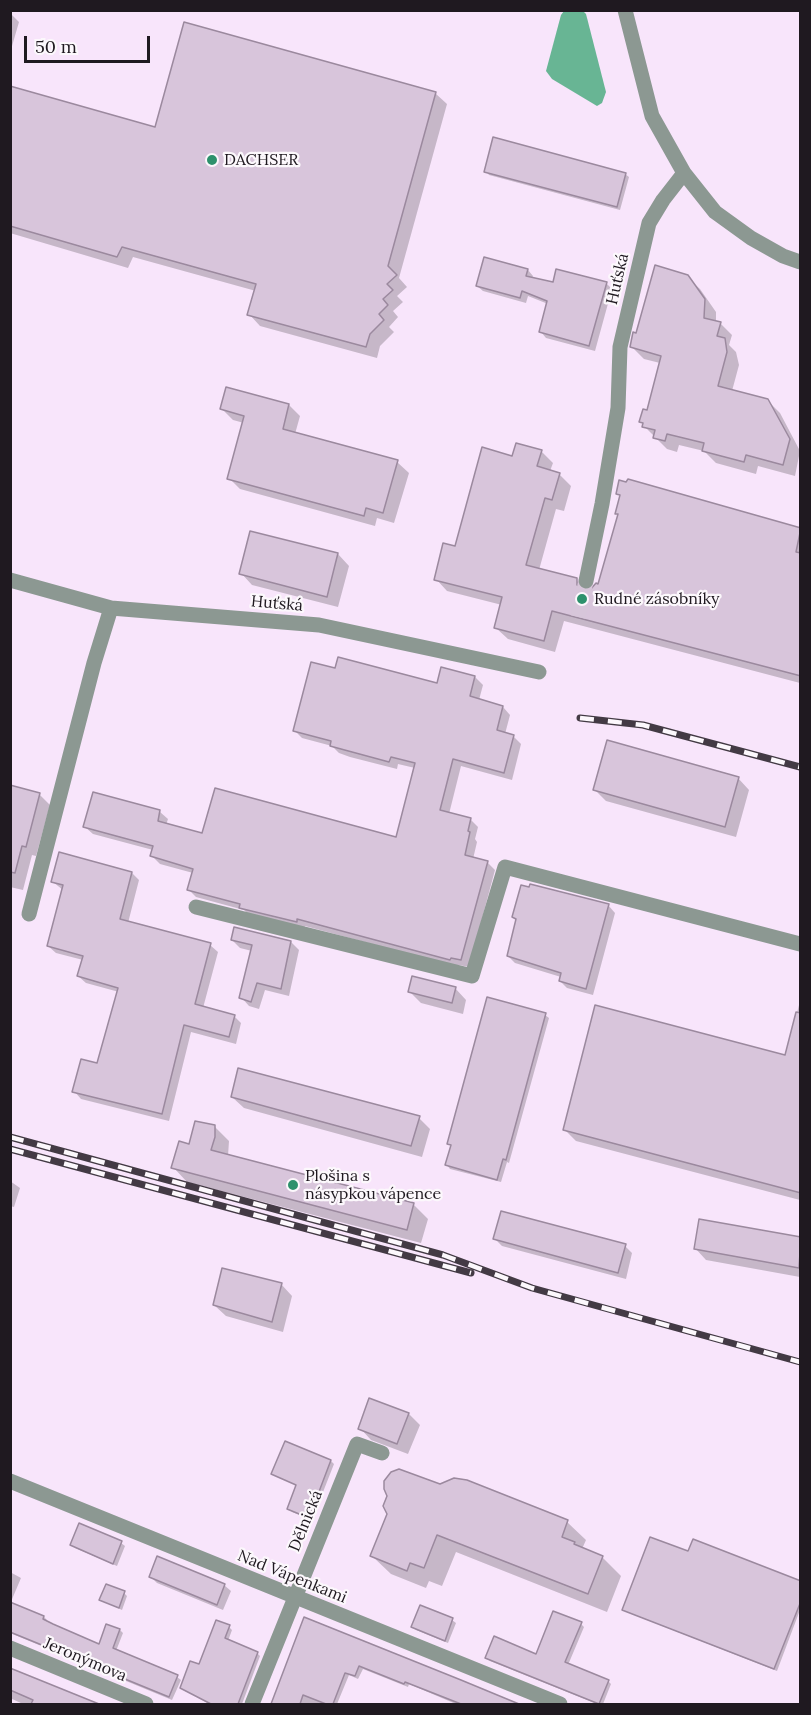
<!DOCTYPE html>
<html>
<head>
<meta charset="utf-8">
<style>
  body { margin:0 }
  #map { position:relative; width:811px; height:1715px; overflow:hidden; background:#f8e5fb; font-family:Lora,serif }
  canvas { display:block }
  .frame { position:absolute; inset:0; border:12px solid #1f1920; pointer-events:none }
  .scale { position:absolute; left:24px; top:36px; width:126px; height:27px; box-sizing:border-box; border:3px solid #1f1920; border-top:0; padding-left:8px; font-size:18px; line-height:21px; white-space:nowrap; color:#1f1920; -webkit-text-stroke:4px #fcf8fc; paint-order:stroke }
</style>
</head>
<body>
<div id="map">
<canvas width="811" height="1715"></canvas>
<div class="frame"></div>
<div class="scale">50 m</div>
</div>
<script>
const ctx = document.querySelector('canvas').getContext('2d');
ctx.lineJoin = 'round';
function paint(path, color) {
  ctx.fillStyle = color;
  ctx.fill(path, 'evenodd');
}
function strokePath(path, color, width, dash) {
  ctx.strokeStyle = color;
  ctx.lineWidth = width;
  ctx.lineCap = dash ? 'butt' : 'round';
  ctx.setLineDash(dash || []);
  ctx.stroke(path);
}
function label(font, color, halo, rows, align = 'center') {
  ctx.font = font + ' Lora,serif';
  ctx.lineWidth = 4.5;
  ctx.setLineDash([]);
  ctx.textBaseline = 'middle';
  ctx.strokeStyle = halo;
  ctx.fillStyle = color;
  for (const [text, x, y, turn = 0] of rows) {
    ctx.save();
    ctx.translate(x, y);
    ctx.rotate((+turn || 0) * Math.PI / 180);
    ctx.textAlign = isNaN(turn) ? turn : align;
    if (halo) ctx.strokeText(text, 0, 0);
    ctx.fillText(text, 0, 0);
    ctx.restore();
  }
}
paint(new Path2D(`
  M564 11H583L586 14 606 92 602 103 597 106 552 79 546 71 561 15Z`), '#68b594');
paint(new Path2D(`
  M10 13 19 22 10 53Z
  M10 88 156 129 435 93 447 104 399 278 407 287 397 296 403 302 393 311 398 317 389 327 394 332 380 346 377 358 260 326 249 314 256 291 133 257 128 268 10 233Z
  M486 171 625 174 629 177 620 210 489 175Z
  M528 270 533 276 532 279 554 284 606 283 612 289 595 351 546 338 541 332 548 304 528 296 526 303 483 291 477 286Z
  M687 277 700 289 716 312V322L720 323 732 335 729 345 736 352 739 365 732 391 767 400 780 413 800 451 795 476 758 466 756 474 716 463 704 451 679 445 677 452 667 449 644 426 641 421 648 411 660 363 644 359 632 347 637 335Z
  M289 405 300 416 295 434 397 462 409 473 394 523 377 518 375 526 240 489 229 478 244 423 233 420 222 409Z
  M541 451 553 463 550 471 559 474 571 486 564 511 556 509 539 570 576 580 588 592 599 586 619 516 616 513 621 497 618 494 800 529V683L564 621 555 652 508 639 496 628 502 605 447 591 436 579 513 458Z
  M338 554 349 566 338 607 252 585 241 573Z
  M336 670 438 685 475 677 483 685 479 700 503 707 510 715 505 734 513 736 521 744 512 780 461 766 449 814 470 819 478 827 475 839 477 842 473 859 488 863 495 870 469 967 459 965 458 967 305 926 304 929 249 915 244 910 196 897 188 889 193 873 160 864 152 856 153 850 93 834 85 827 160 812 168 819 166 825 203 835 397 838 415 768 398 764 397 769 350 757 339 753 332 746 302 738 294 730Z
  M738 778 749 790 736 837 606 801 595 790Z
  M10 787 39 794 50 805 36 856 32 855 23 890 10 887Z
  M60 854 132 873 139 880 128 923 210 945 218 952 203 1008 234 1016 241 1023 236 1044 191 1032 169 1121 81 1099 74 1091 98 1064 119 992 86 983 78 976 83 960 56 953 48 946 63 890 53 882Z
  M608 905 615 913 593 995 567 988 560 981 561 977 515 963 508 956 517 921 514 917Z
  M232 940 291 942 299 950 289 996 265 990 259 1009 249 1006 241 997 252 951 240 948Z
  M455 988 466 1000 463 1014 421 1003 410 992Z
  M800 1001V1200L576 1141 565 1130 786 1057Z
  M545 1015 549 1018 509 1163 507 1162 501 1182 450 1169 447 1165 452 1147 449 1144Z
  M232 1097 419 1118 430 1129 422 1157 244 1108Z
  M215 1127 229 1141 228 1156 413 1204 428 1219 421 1243 187 1182 173 1167 190 1146Z
  M10 1181 20 1188 14 1207 10 1206Z
  M495 1239 625 1246 632 1253 626 1279 502 1246Z
  M800 1239V1277L706 1260 695 1248Z
  M281 1284 292 1296 283 1332 226 1316 214 1305Z
  M409 1414 420 1425 408 1454 371 1440 360 1428Z
  M331 1461 334 1464 312 1520 292 1512 289 1508 298 1486 273 1474Z
  M440 1486 567 1522 586 1540 582 1549 602 1557 621 1576 607 1612 456 1552 442 1586 429 1581 426 1588 391 1574 372 1556Z
  M121 1543 125 1546 117 1566 75 1548 72 1544Z
  M689 1553 800 1583V1610L777 1671 627 1612 623 1609Z
  M10 1572 21 1578 10 1604Z
  M150 1576 224 1585 231 1591 223 1610 157 1583Z
  M124 1593 127 1596 122 1610 101 1600Z
  M10 1604 44 1617 47 1620 46 1622 100 1646 107 1626 120 1630 123 1633 116 1651 177 1677 181 1680 172 1700 10 1633Z
  M421 1607 452 1620 456 1623 448 1643 416 1630 413 1627Z
  M305 1619 515 1704H456L409 1684 408 1687 363 1669 358 1679 349 1675 337 1704 318 1703V1704H272Z
  M581 1624 584 1627 568 1665 608 1681 611 1684 603 1704H597L490 1661 487 1657 536 1655Z
  M229 1627 232 1630 228 1641 257 1653 260 1656 242 1704H209L182 1688Z
  M10 1670 95 1704H23L10 1698Z`), '#0003');
const building = new Path2D(`
  M184 22 436 92 388 266 397 275 387 284 393 290 383 299 388 305 379 314 384 320 370 334 366 347 247 315 256 284 122 247 117 257 10 226V86L155 127Z
  M493 137 626 173 617 207 484 172Z
  M484 257 528 269 526 276 553 282 556 269 607 282 589 346 539 332 547 301 522 291 520 298 476 286Z
  M655 265 688 275 705 299 704 318 721 322 717 336 725 338 727 352 718 386 768 399 790 439 783 465 746 455 744 462 702 451 704 443 667 434 665 441 653 438 655 430 642 427 643 423 639 422 643 409 647 410 661 356 630 347 633 332 636 333Z
  M226 387 289 404 283 429 398 460 383 513 366 508 364 516 227 479 244 416 220 409Z
  M516 443 542 450 537 466 560 473 552 500 545 498 526 565 577 578V585L583 590H590L596 583 598 584 618 514H615L620 495 616 494 619 480 626 482 628 479 801 528 796 552 801 553V676L552 611 544 641 494 628 502 597 434 580 443 543 455 546 482 447 512 456Z
  M250 531 338 553 327 597 239 574Z
  M338 657 437 683 441 667 475 676 470 696 503 706 497 730 514 735 504 773 453 759 440 810 471 818 468 831 470 832 465 855 488 861 461 960 451 958 450 960 297 919V922L239 908 240 904 187 890 193 869 150 856 153 846 83 827 93 792 160 810 158 821 202 833 215 788 396 837 415 763 391 757 389 762 341 749 330 746 331 741 293 731 311 662 335 668Z
  M607 740 739 777 725 827 593 790Z
  M10 785 40 793 26 847 22 846 15 873 10 872Z
  M59 852 132 872 120 919 211 943 195 1004 235 1015 229 1037 184 1025 162 1114 72 1092 81 1059 97 1063 118 988 77 976 83 956 47 946 63 885 51 882Z
  M530 884 609 904 586 989 559 981 561 973 507 956 516 919 512 917 521 885 529 887Z
  M234 927 291 941 281 989 257 983 251 1002 239 998 252 945 231 940Z
  M412 976 456 987 452 1003 408 992Z
  M487 997 546 1013 506 1160 503 1159 497 1180 445 1165 451 1145 447 1144Z
  M595 1005 785 1055 796 1012 801 1013V1193L563 1130Z
  M238 1068 420 1116 411 1146 231 1097Z
  M195 1121 215 1125V1137L211 1150 414 1203 407 1230 171 1168 179 1141 189 1144Z
  M501 1211 626 1244 618 1273 493 1239Z
  M699 1219 801 1237 799 1268 694 1249Z
  M222 1268 282 1283 272 1322 213 1305Z
  M369 1398 409 1413 397 1444 358 1429Z
  M285 1441 331 1460 309 1518 287 1509 296 1485 271 1474Z
  M399 1469 440 1484 454 1478 467 1480 568 1520 562 1537 575 1542 574 1544 603 1556 588 1594 437 1535 424 1568 410 1563 407 1571 370 1556 387 1514 383 1506 387 1496 384 1489V1481L391 1472Z
  M79 1523 122 1541 113 1564 70 1545Z
  M650 1537 688 1551 693 1539 801 1581V1601L774 1669 622 1610Z
  M157 1556 225 1584 217 1605 149 1577Z
  M106 1584 125 1591 119 1608 99 1600Z
  M10 1602 44 1616 43 1619 53 1624 99 1644 106 1624 120 1629 113 1648 178 1675 169 1697 10 1632Z
  M420 1605 453 1618 445 1641 411 1627Z
  M553 1611 582 1622 565 1662 609 1680 599 1704 485 1658 494 1636 536 1654Z
  M304 1617 461 1680 519 1704H461L405 1682 404 1684 359 1666 355 1676 345 1673 333 1704H326L303 1695 300 1704H271Z
  M216 1620 230 1625 225 1638 258 1652 238 1704H211L180 1688 190 1661 199 1664Z
  M10 1668 99 1704H31L33 1700 10 1690Z`);
paint(building, '#d8c5db');
strokePath(building, '#9b899e', 1.5);
strokePath(new Path2D(`
  M578 617 586 581`), '#d7c6da', 15, [15, 8]);
strokePath(new Path2D(`
  M625 10 652 116 684 173 715 212 751 238 783 256 800 262
  M10 580 111 608 319 625 539 672
  M586 581 602 504 618 408 620 347 649 223 663 200 684 173
  M196 907 472 976 505 867 800 944
  M29 914 94 663 111 608
  M10 1481 560 1704
  M10 1648 146 1704
  M252 1704 357 1444 382 1453`), '#8c9892', 15);
const rail = new Path2D(`
  M580 718 643 725 800 767
  M10 1137 443 1255 532 1288 800 1362
  M10 1149 471 1273`);
strokePath(rail, '#433a44', 7);
strokePath(rail, '#fcf8fc', 4.5, [14]);
for (const [x, y, r, color] of [
  [212,160,6,"#2d916c"],
  [582,599,6,"#2d916c"],
  [293,1185,6,"#2d916c"]
]) {
  const dot = new Path2D();
  dot.arc(x, y, r, 0, 2 * Math.PI);
  ctx.fillStyle = color;
  ctx.fill(dot);
  strokePath(dot, '#fcf8fc', 2);
}
label('16px', '#1f1920', '#fcf8fc', [
  ["DACHSER",224,160],
  ["Rudné zásobníky",594,599],
  ["Plošina s",305,1176],
  ["násypkou vápence",305,1194]
], 'left');
label('16px', '#1f1920', '#fcf8fc', [
  ["Huťská",618,279,-77],
  ["Huťská",277,604,5],
  ["Dělnická",306,1521,-68],
  ["Nad Vápenkami",292,1577,22],
  ["Jeronýmova",85,1660,23]
]);
</script>
</body>
</html>
